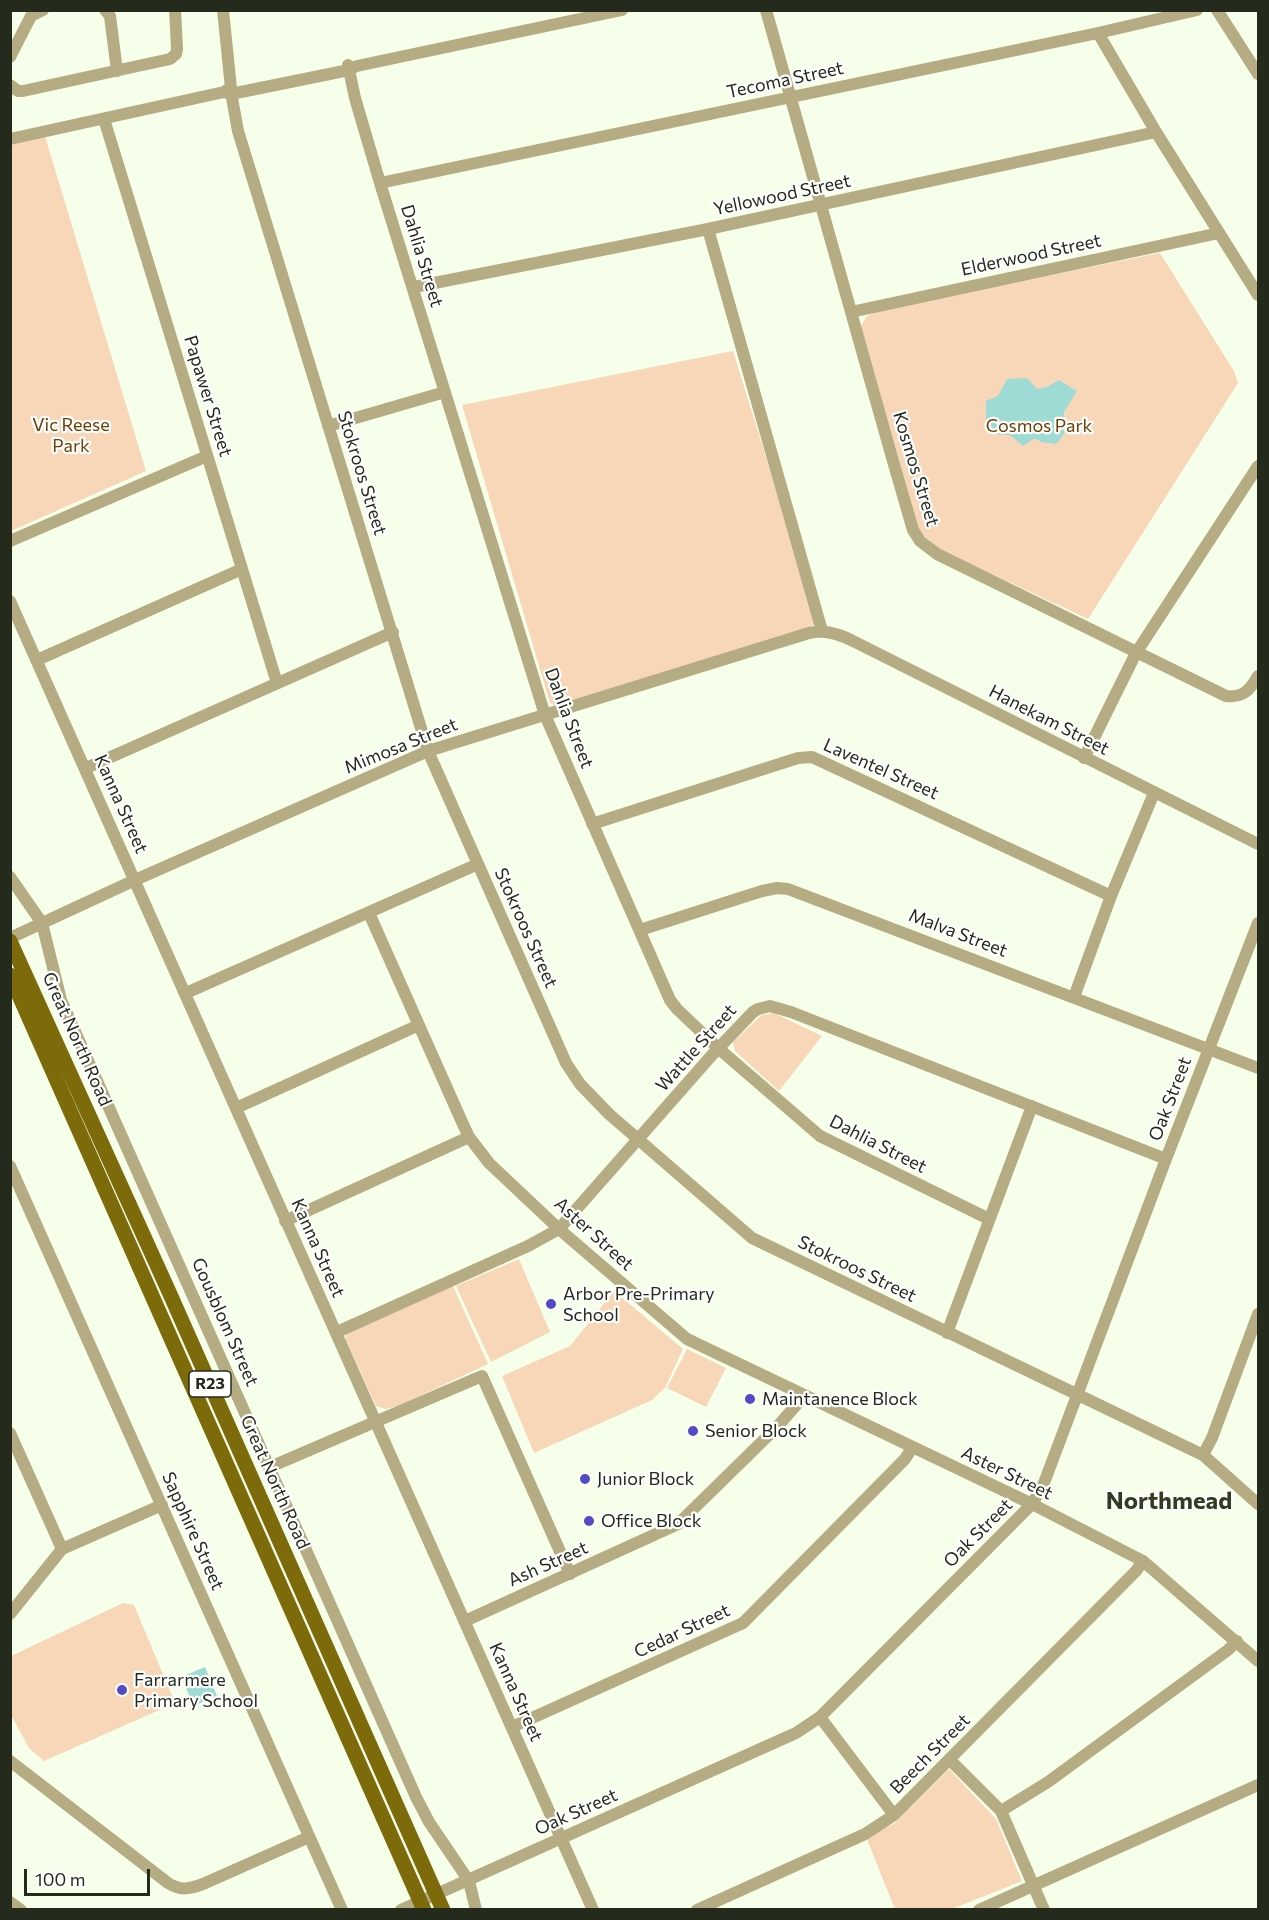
<!DOCTYPE html>
<html>
<head>
<meta charset="utf-8">
<style>
  body { margin:0 }
  #map { position:relative; width:1269px; height:1920px; overflow:hidden; background:#f5ffe9; font-family:Commissioner,sans-serif }
  canvas { display:block }
  .frame { position:absolute; inset:0; border:12px solid #242a1c; pointer-events:none }
  .scale { position:absolute; left:24px; top:1869px; width:126px; height:27px; box-sizing:border-box; border:3px solid #242a1c; border-top:0; padding-left:8px; font-size:18px; line-height:21px; white-space:nowrap; color:#242a1c; -webkit-text-stroke:4px #fff; paint-order:stroke }
</style>
</head>
<body>
<div id="map">
<canvas width="1269" height="1920"></canvas>
<div class="frame"></div>
<div class="scale">100 m</div>
</div>
<script>
const ctx = document.querySelector('canvas').getContext('2d');
ctx.lineJoin = 'round';
function paint(path, color) {
  ctx.fillStyle = color;
  ctx.fill(path, 'evenodd');
}
function strokePath(path, color, width, dash) {
  ctx.strokeStyle = color;
  ctx.lineWidth = width;
  ctx.lineCap = dash ? 'butt' : 'round';
  ctx.setLineDash(dash || []);
  ctx.stroke(path);
}
function label(font, color, halo, rows, align = 'center') {
  ctx.font = font + ' Commissioner,sans-serif';
  ctx.lineWidth = 4.5;
  ctx.setLineDash([]);
  ctx.textBaseline = 'middle';
  ctx.strokeStyle = halo;
  ctx.fillStyle = color;
  for (const [text, x, y, turn = 0] of rows) {
    ctx.save();
    ctx.translate(x, y);
    ctx.rotate((+turn || 0) * Math.PI / 180);
    ctx.textAlign = isNaN(turn) ? turn : align;
    if (halo) ctx.strokeText(text, 0, 0);
    ctx.fillText(text, 0, 0);
    ctx.restore();
  }
}
paint(new Path2D(`
  M44 133 146 471 11 531V140Z
  M1160 253 1234 371 1238 383 1088 619 939 549 919 531 861 326 866 317 878 310Z
  M733 351 814 612V622L812 627 557 706 550 703 462 405Z
  M774 1013 822 1036 779 1091 735 1051 733 1042 762 1015Z
  M519 1259 550 1332 491 1362 456 1286Z
  M452 1284 488 1364 398 1406 386 1409 376 1406 346 1340V1332Z
  M614 1291 683 1349 665 1388 652 1400 534 1453 502 1376 570 1346Z
  M687 1349 726 1368 706 1407 667 1388Z
  M123 1603 134 1605 175 1703 44 1761 29 1748 11 1715V1656Z
  M949 1769 996 1819 1022 1881 952 1909H895L866 1837 895 1823Z`), '#f7d7b8');
paint(new Path2D(`
  M1027 378 1037 389 1047 387 1059 380 1077 391 1064 412V434L1056 444 1041 442 1035 438 1023 446 1010 435H1000L986 424V401L998 396 1007 379Z
  M205 1667 217 1696 194 1706 181 1677Z`), '#9ddbd4');
strokePath(new Path2D(`
  M105 10 110 16 117 71
  M223 10 232 98 238 131 428 751 566 1063 580 1084 609 1114 752 1238 1203 1455 1258 1504
  M766 10 893 461 913 530 920 541 937 554 1226 696C1243 698 1250 690 1258 676
  M1217 10 1258 74
  M1098 33 1156 132 1258 295
  M10 57 31 16 43 10
  M348 65 355 98 380 183 545 715 670 1000 677 1009 718 1048 820 1136 989 1219
  M10 85 18 91H23L170 59 176 54 177 49 175 10
  M224 92 231 94 349 70 357 66 622 10
  M104 119 277 683
  M10 139 224 92 229 89
  M380 183 1098 33 1197 10
  M708 229 822 631
  M414 287 708 229 1156 132
  M851 312 1219 233
  M328 426 445 392
  M10 541 207 456
  M10 601 593 1910
  M37 660 242 569
  M1084 758 1136 653 1258 466
  M86 768 393 632
  M592 824 798 758 812 757 1111 896
  M10 877 42 923 61 1000 416 1797 429 1822 469 1881 476 1910
  M369 913 462 1122 469 1137 489 1163 559 1229 687 1339 1032 1504 1143 1561 1258 1661
  M640 930 762 891 777 888 788 889 1258 1068
  M10 938 135 880 428 751 809 633C825 630 836 633 851 640L1258 844
  M186 993 478 864
  M1074 997 1111 896 1154 793
  M236 1108 419 1025
  M10 1166 342 1910
  M285 1221 469 1137
  M337 1332 528 1246 559 1229 712 1055 753 1012 758 1009 770 1006 791 1012 1166 1159
  M947 1333 1032 1106
  M10 1433 62 1549
  M1203 1455 1212 1438 1258 1314
  M270 1467 482 1376 570 1574
  M10 1614 62 1549 162 1505
  M465 1621 678 1524 778 1426 804 1396
  M820 1717 894 1815
  M512 1727 743 1623 905 1459 912 1448
  M950 1760 1001 1811 1044 1910
  M10 1761 168 1883C181 1891 189 1889 203 1884L309 1837
  M1001 1811 1048 1782 1228 1650 1237 1641
  M10 1902 21 1910
  M401 1910 796 1733 820 1717 1032 1504 1044 1483 1166 1159 1258 923
  M697 1910 865 1834 894 1815 1136 1571 1143 1561
  M979 1910 1258 1785`), '#b6ac84', 12);
strokePath(new Path2D(`
  M10 941 170 1294 443 1910
  M10 975 424 1910`), '#7d6a0b', 15);
for (const [x, y, r, color] of [
  [551,1304,6,"#534bc3"],
  [750,1399,6,"#534bc3"],
  [693,1431,6,"#534bc3"],
  [585,1479,6,"#534bc3"],
  [589,1521,6,"#534bc3"],
  [122,1690,6,"#534bc3"]
]) {
  const dot = new Path2D();
  dot.arc(x, y, r, 0, 2 * Math.PI);
  ctx.fillStyle = color;
  ctx.fill(dot);
  strokePath(dot, '#fff', 2);
}
for (const [x, y, w] of [
  [210,1384,42]
]) {
  const box = new Path2D();
  box.roundRect(x - w / 2, y - 13, w, 26, 4.5);
  ctx.fillStyle = '#fff';
  ctx.fill(box);
  strokePath(box, '#242a1c', 1.5);
}
label('bold 16px', '#242a1c', null, [
  ["R23",210,1384]
]);
label('18px', '#242a1c', '#fff', [
  ["Tecoma Street",785,80,-12],
  ["Yellowood Street",782,195,-12],
  ["Elderwood Street",1031,255,-12],
  ["Dahlia Street",422,256,73],
  ["Papawer Street",208,396,73],
  ["Kosmos Street",916,469,73],
  ["Stokroos Street",362,473,73],
  ["Dahlia Street",569,718,69],
  ["Hanekam Street",1049,720,27],
  ["Mimosa Street",401,746,-22],
  ["Laventel Street",881,769,24],
  ["Kanna Street",121,804,66],
  ["Stokroos Street",526,928,66],
  ["Malva Street",958,933,21],
  ["Great North Road",77,1039,66],
  ["Wattle Street",696,1048,-48],
  ["Oak Street",1170,1099,-69],
  ["Dahlia Street",878,1144,27],
  ["Aster Street",594,1234,42],
  ["Kanna Street",318,1248,66],
  ["Stokroos Street",857,1269,26],
  ["Gousblom Street",225,1322,66],
  ["Aster Street",1007,1473,26],
  ["Great North Road",275,1482,66],
  ["Sapphire Street",193,1531,66],
  ["Oak Street",978,1533,-45],
  ["Ash Street",548,1564,-24],
  ["Cedar Street",682,1631,-25],
  ["Kanna Street",516,1692,66],
  ["Beech Street",930,1754,-45],
  ["Oak Street",576,1812,-24]
]);
label('18px', '#6d3f00', '#fff', [
  ["Vic Reese",71,425],
  ["Park",71,446],
  ["Cosmos Park",1039,426]
]);
label('18px', '#242a1c', '#fff', [
  ["Arbor Pre-Primary",563,1294],
  ["School",563,1315],
  ["Maintanence Block",762,1399],
  ["Senior Block",705,1431],
  ["Junior Block",597,1479],
  ["Office Block",601,1521],
  ["Farrarmere",134,1680],
  ["Primary School",134,1701]
], 'left');
label('bold 24px', '#313d20', '#fff', [
  ["Northmead",1169,1501]
]);
</script>
</body>
</html>
